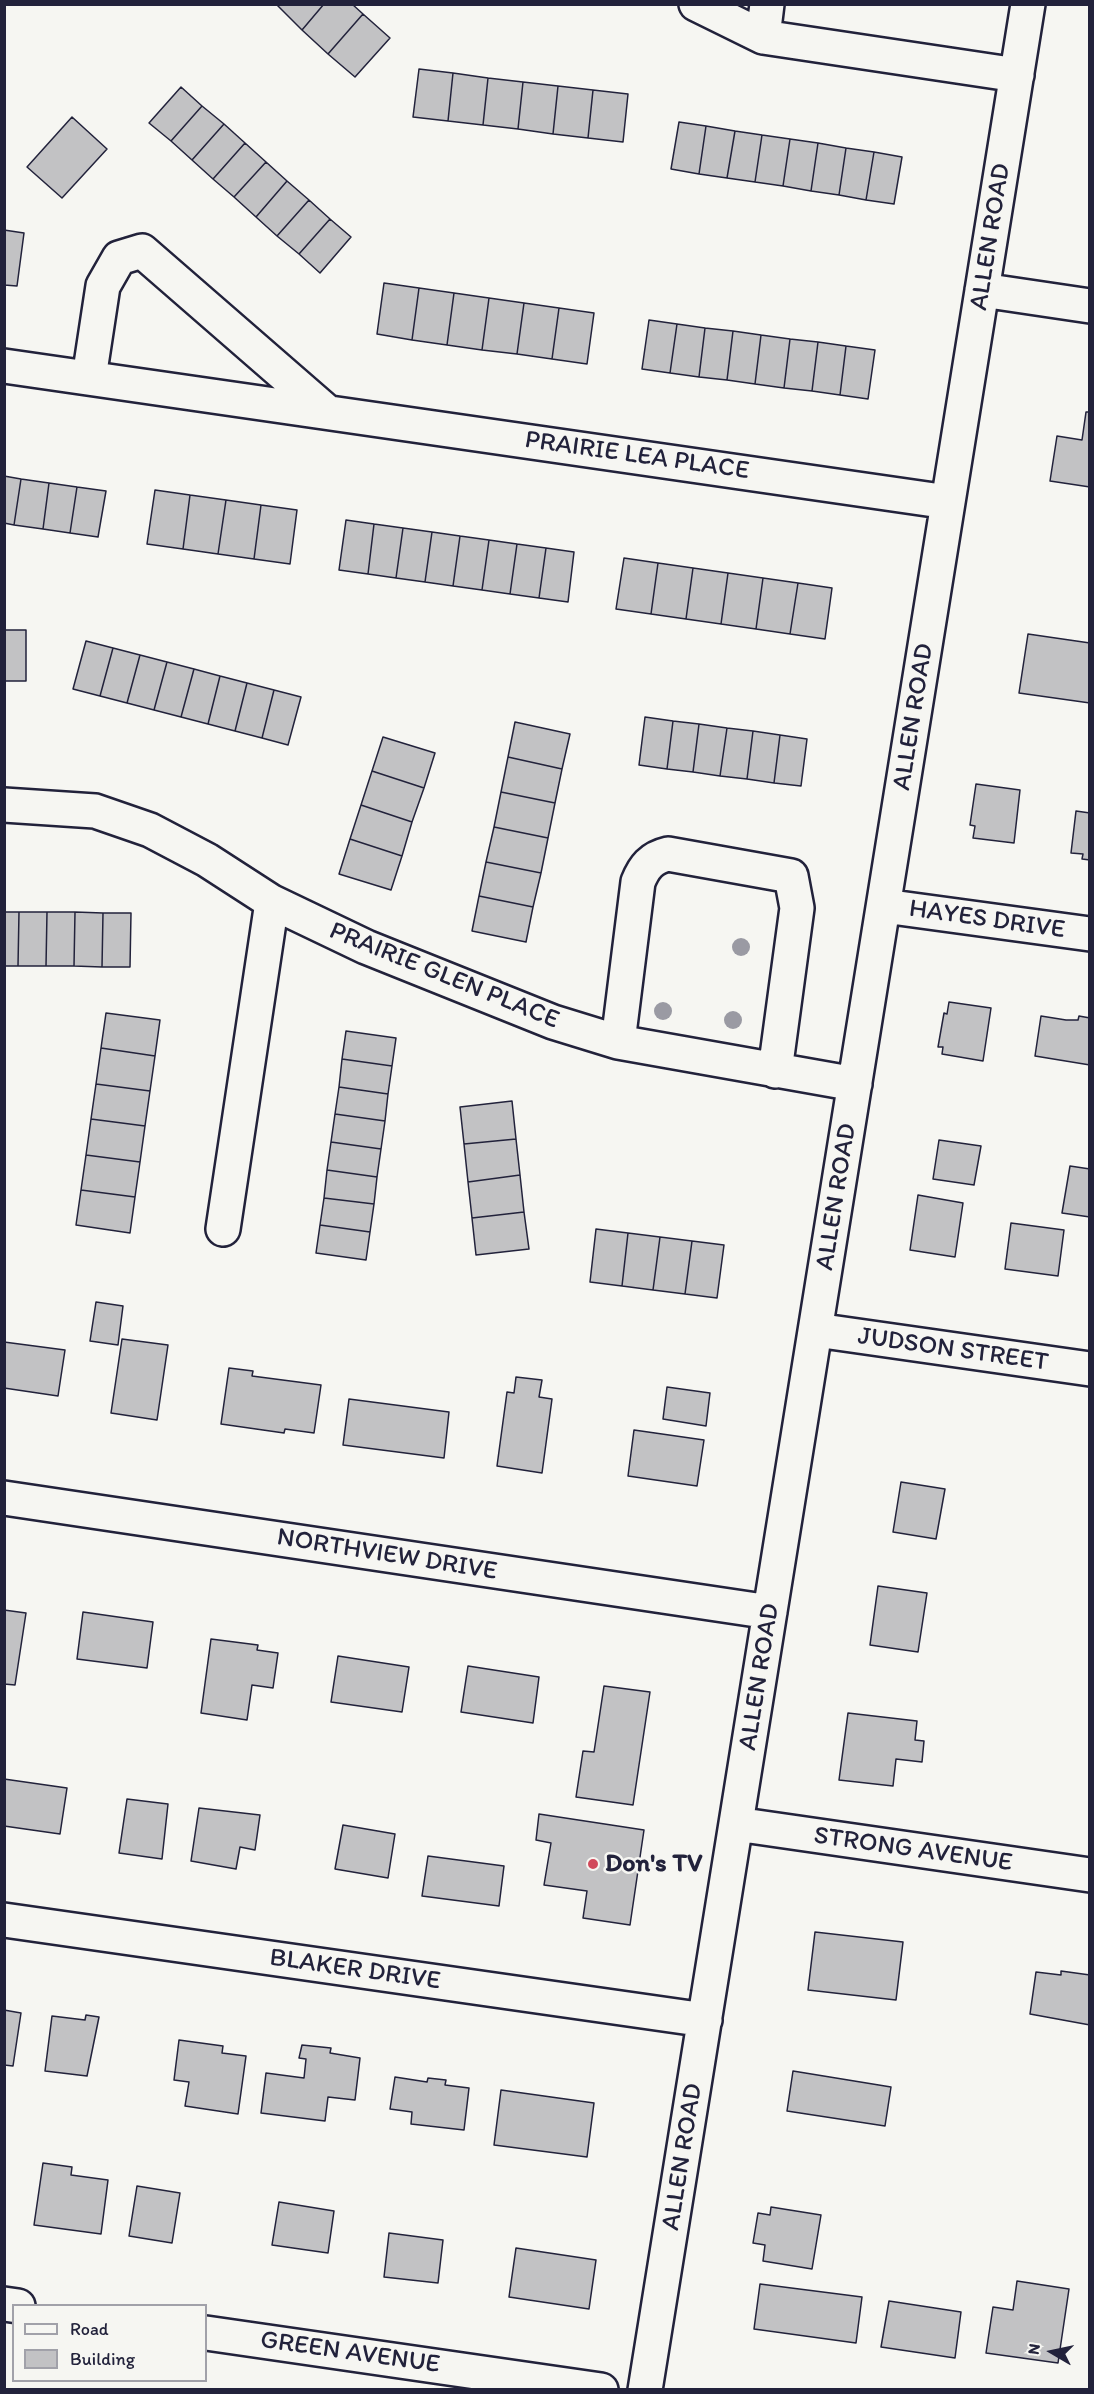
<!DOCTYPE html>
<html>
<head>
<meta charset="utf-8">
<style>
  body { margin:0 }
  #map { position:relative; width:1094px; height:2394px; overflow:hidden; background:#f6f6f2; font-family:Itim,sans-serif }
  canvas { display:block }
  .frame { position:absolute; inset:0; border:6px solid #22223b; pointer-events:none }
  .legend { position:absolute; left:12px; top:2304px; width:195px; height:78px; box-sizing:border-box; background:#f6f6f2; border:2px solid #a1a1a9; margin:0; padding:8px 10px; list-style:none; font-size:18px; color:#22223b }
  .legend li { display:flex; align-items:center; gap:12px; height:30px }
  .legend b { width:30px; border:2px solid #a1a1a9 }
  .north { position:absolute; left:1022px; top:2322px; width:60px; height:60px; -webkit-text-stroke:4px #f6f6f2; paint-order:stroke; rotate:279deg; font-size:16px; font-weight:700; line-height:24px; text-align:center; color:#22223b }
  .north::after { content:''; display:block; margin:auto; width:21px; height:27px; background:#22223b; clip-path:polygon(50% 0,100% 100%,50% 72%,0 100%) }
</style>
</head>
<body>
<div id="map">
<canvas width="1094" height="2394"></canvas>
<div class="frame"></div>
<ul class="legend">
<li><b style="height:8px;background:#f6f6f2"></b>Road</li>
<li><b style="height:16px;background:#c2c2c4"></b>Building</li>
</ul>
<div class="north">N</div>
</div>
<script>
const ctx = document.querySelector('canvas').getContext('2d');
ctx.lineJoin = 'round';
function paint(path, color) {
  ctx.fillStyle = color;
  ctx.fill(path, 'evenodd');
}
function strokePath(path, color, width, dash) {
  ctx.strokeStyle = color;
  ctx.lineWidth = width;
  ctx.lineCap = dash ? 'butt' : 'round';
  ctx.setLineDash(dash || []);
  ctx.stroke(path);
}
function label(font, color, halo, rows, align = 'center') {
  ctx.font = font + ' Itim,sans-serif';
  ctx.lineWidth = 5;
  ctx.setLineDash([]);
  ctx.textBaseline = 'middle';
  ctx.strokeStyle = halo;
  ctx.fillStyle = color;
  for (const [text, x, y, turn = 0] of rows) {
    ctx.save();
    ctx.translate(x, y);
    ctx.rotate((+turn || 0) * Math.PI / 180);
    ctx.textAlign = isNaN(turn) ? turn : align;
    if (halo) ctx.strokeText(text, 0, 0);
    ctx.fillText(text, 0, 0);
    ctx.restore();
  }
}
const building = new Path2D(`
  M276 4H324L302 30Z
  M324 4H352L363 14 328 54 302 30Z
  M363 14 390 38 355 77 328 54Z
  M419 69 453 73 448 121 413 117Z
  M453 73 488 78 483 125 448 121Z
  M488 78 523 82 518 129 483 125Z
  M523 82 558 86 553 134 518 129Z
  M558 86 593 90 588 138 553 134Z
  M181 87 202 106 171 141 149 123Z
  M593 90 628 94 623 142 588 138Z
  M202 106 224 124 192 160 171 141Z
  M72 117 107 149 62 198 27 167Z
  M679 122 706 126 699 174 671 169Z
  M224 124 245 143 213 179 192 160Z
  M706 126 735 131 727 178 699 174Z
  M735 131 762 135 755 182 727 178Z
  M762 135 790 139 783 186 755 182Z
  M790 139 818 143 811 191 783 186Z
  M245 143 266 162 234 197 213 179Z
  M818 143 846 148 839 195 811 191Z
  M846 148 874 152 866 200 839 195Z
  M874 152 902 157 894 204 866 200Z
  M266 162 287 181 256 217 234 197Z
  M287 181 309 200 277 236 256 217Z
  M309 200 330 219 299 254 277 236Z
  M330 219 351 237 320 273 299 254Z
  M4 230 24 233 17 286 4 285Z
  M384 283 419 288 412 340 377 334Z
  M419 288 454 293 447 345 412 340Z
  M454 293 489 298 482 350 447 345Z
  M489 298 524 303 517 354 482 350Z
  M524 303 559 308 552 359 517 354Z
  M559 308 594 313 587 364 552 359Z
  M649 320 677 324 670 373 642 369Z
  M677 324 705 328 699 377 670 373Z
  M705 328 733 331 727 380 699 377Z
  M733 331 761 335 755 384 727 380Z
  M761 335 790 339 784 388 755 384Z
  M790 339 818 342 812 391 784 388Z
  M818 342 846 346 840 395 812 391Z
  M846 346 875 350 868 399 840 395Z
  M1086 412H1090V487L1050 481 1057 436 1082 440Z
  M4 476 21 479 14 525 4 523Z
  M21 479 49 483 43 529 14 525Z
  M49 483 77 487 70 533 43 529Z
  M77 487 106 491 98 537 70 533Z
  M155 490 190 495 183 549 147 544Z
  M190 495 226 500 218 554 183 549Z
  M226 500 261 505 254 559 218 554Z
  M261 505 297 510 290 564 254 559Z
  M346 520 374 524 368 574 339 570Z
  M374 524 403 528 396 578 368 574Z
  M403 528 432 532 425 582 396 578Z
  M432 532 460 536 453 586 425 582Z
  M460 536 489 540 482 590 453 586Z
  M489 540 517 544 510 594 482 590Z
  M517 544 546 548 539 598 510 594Z
  M546 548 574 552 568 602 539 598Z
  M624 558 658 563 651 614 616 609Z
  M658 563 693 568 686 619 651 614Z
  M693 568 728 573 721 624 686 619Z
  M728 573 763 578 756 629 721 624Z
  M763 578 798 583 790 634 756 629Z
  M798 583 832 588 825 639 790 634Z
  M4 630H26V681H4Z
  M1028 634 1090 643V703L1019 693Z
  M86 641 113 648 100 696 73 689Z
  M113 648 140 655 127 703 100 696Z
  M140 655 167 662 154 710 127 703Z
  M167 662 194 669 181 717 154 710Z
  M194 669 220 676 208 724 181 717Z
  M220 676 247 683 235 731 208 724Z
  M247 683 274 690 262 738 235 731Z
  M274 690 301 697 288 745 262 738Z
  M645 717 673 721 667 769 639 765Z
  M673 721 699 724 693 772 667 769Z
  M515 722 570 734 562 769 508 757Z
  M699 724 727 728 720 776 693 772Z
  M727 728 753 731 747 779 720 776Z
  M753 731 780 735 774 783 747 779Z
  M780 735 807 739 801 786 774 783Z
  M383 737 435 753 424 788 372 771Z
  M508 757 562 769 555 803 501 792Z
  M372 771 424 788 412 822 361 805Z
  M976 784 1020 790 1014 843 973 838 975 826 970 825Z
  M501 792 555 803 548 838 494 827Z
  M361 805 412 822 402 856 350 839Z
  M1076 811 1090 813V860L1082 859 1083 854 1071 853Z
  M494 827 548 838 541 873 486 862Z
  M350 839 402 856 391 890 339 874Z
  M486 862 541 873 533 907 479 896Z
  M479 896 533 907 526 942 472 931Z
  M4 912H19L18 966H4Z
  M19 912H47L46 966H18Z
  M47 912H75L74 966H46Z
  M75 912 103 913 102 967 74 966Z
  M103 913H131L130 967H102Z
  M949 1002 991 1008 983 1061 942 1054 943 1047H938L944 1013 947 1014Z
  M106 1013 160 1020 155 1056 101 1048Z
  M1041 1016 1066 1020H1078L1079 1016 1090 1018V1065L1035 1056Z
  M346 1031 396 1038 392 1066 342 1059Z
  M101 1048 155 1056 150 1091 96 1084Z
  M342 1059 392 1066 388 1094 339 1087Z
  M96 1084 150 1091 145 1126 91 1119Z
  M339 1087 388 1094 385 1121 335 1114Z
  M512 1101 516 1139 464 1144 460 1107Z
  M335 1114 385 1121 381 1149 331 1142Z
  M91 1119 145 1126 140 1162 86 1155Z
  M516 1139 520 1175 468 1182 464 1144Z
  M939 1140 981 1146 974 1185 933 1179Z
  M331 1142 381 1149 377 1177 327 1170Z
  M86 1155 140 1162 135 1197 81 1190Z
  M1070 1166 1090 1169V1217L1062 1213Z
  M327 1170 377 1177 374 1204 324 1198Z
  M520 1175 524 1212 472 1218 468 1182Z
  M81 1190 135 1197 130 1233 76 1225Z
  M918 1195 963 1203 955 1257 910 1250Z
  M324 1198 374 1204 370 1232 320 1225Z
  M524 1212 529 1249 476 1255 472 1218Z
  M1011 1223 1064 1230 1058 1276 1005 1269Z
  M320 1225 370 1232 366 1260 316 1253Z
  M596 1229 628 1233 622 1286 590 1282Z
  M628 1233 660 1237 653 1290 622 1286Z
  M660 1237 692 1241 685 1294 653 1290Z
  M692 1241 724 1245 717 1298 685 1294Z
  M96 1302 123 1306 118 1345 90 1341Z
  M122 1339 168 1345 157 1420 111 1413Z
  M4 1342 65 1350 58 1396 4 1388Z
  M229 1368 253 1371 252 1376 321 1385 314 1433 285 1429 284 1433 221 1424Z
  M516 1377 542 1380 539 1397 552 1399 542 1473 497 1466 507 1392 514 1393Z
  M667 1387 710 1393 706 1426 663 1419Z
  M349 1399 449 1412 444 1458 343 1445Z
  M634 1430 704 1440 697 1486 628 1476Z
  M901 1482 945 1489 936 1539 893 1532Z
  M878 1586 927 1593 918 1652 870 1645Z
  M4 1610 26 1613 15 1685 4 1684Z
  M83 1612 153 1622 147 1668 77 1659Z
  M211 1639 258 1645 257 1650 278 1653 273 1688 252 1685 247 1720 201 1713Z
  M338 1656 409 1667 402 1712 331 1702Z
  M468 1666 539 1677 533 1723 461 1712Z
  M604 1686 650 1692 633 1805 576 1797 583 1751 594 1752Z
  M848 1713 917 1721 915 1740 924 1741 922 1762 896 1759 893 1786 839 1780Z
  M4 1779 67 1788 60 1834 4 1826Z
  M127 1799 168 1804 162 1859 119 1853Z
  M199 1808 260 1815 255 1850 240 1847 236 1869 191 1861Z
  M539 1814 644 1830 630 1925 583 1918 587 1891 544 1885 551 1843 536 1840Z
  M343 1825 395 1834 388 1878 335 1869Z
  M428 1856 504 1866 499 1906 422 1896Z
  M815 1932 903 1942 896 2000 808 1990Z
  M1061 1971 1090 1975V2025L1030 2014 1036 1972 1061 1975Z
  M4 2010 21 2013 13 2066 4 2065Z
  M86 2015 99 2017 87 2076 45 2071 52 2016 85 2020Z
  M179 2040 223 2046 222 2053 246 2056 238 2114 185 2106 189 2082 174 2080Z
  M302 2045 331 2048 330 2053 360 2058 355 2100 328 2097 325 2121 261 2113 266 2073 304 2078 306 2059 299 2058Z
  M793 2071 891 2087 885 2126 787 2111Z
  M395 2077 427 2082 428 2078 446 2080 445 2085 469 2088 464 2130 411 2124 412 2112 390 2109Z
  M501 2090 594 2103 587 2157 494 2145Z
  M43 2163 72 2167 71 2175 108 2180 101 2234 34 2225Z
  M137 2186 180 2193 172 2243 129 2236Z
  M279 2202 334 2211 328 2253 272 2245Z
  M771 2207 821 2215 812 2269 763 2261 765 2245 753 2243 758 2213 770 2215Z
  M389 2233 443 2240 438 2283 384 2277Z
  M516 2248 596 2260 589 2309 509 2297Z
  M1017 2281 1069 2289 1058 2363 986 2353 993 2307 1013 2310Z
  M760 2284 862 2297 856 2343 754 2329Z
  M889 2301 961 2312 955 2358 881 2347Z`);
paint(building, '#c2c2c4');
strokePath(building, '#22223b', 1.5);
const minor = new Path2D(`
  M696 4 763 37 1017 75
  M763 37 767 4
  M982 290 1090 306
  M4 366 948 502
  M89 378 103 286 119 258 142 251 326 411
  M4 805 95 811 150 830 207 860 272 902 366 947 553 1022 618 1042 855 1084
  M884 906 1090 934
  M618 1042 638 882C644 867 651 858 668 854L791 876 797 908 775 1071
  M223 1229 272 902
  M816 1330 1090 1369
  M4 1498 770 1612
  M736 1824 1090 1875
  M4 1920 705 2020
  M4 2304 18 2306
  M206 2333 601 2390
  M645 2390 1028 4`);
strokePath(minor, '#22223b', 38);
strokePath(minor, '#f6f6f2', 33);
ctx.fillStyle = '#9a9aa3';
for (const [x, y] of [
  [741,947],
  [663,1011],
  [733,1020]
]) {
  ctx.beginPath();
  ctx.arc(x, y, 9, 0, 2 * Math.PI);
  ctx.fill();
}
for (const [x, y, r, color] of [
  [593,1864,6,"#d1495b"]
]) {
  const dot = new Path2D();
  dot.arc(x, y, r, 0, 2 * Math.PI);
  ctx.fillStyle = color;
  ctx.fill(dot);
  strokePath(dot, '#f6f6f2', 2);
}
label('26px', '#22223b', '#f6f6f2', [
  ["ALLEN ROAD",991,237,-81],
  ["PRAIRIE LEA PLACE",637,456,8],
  ["ALLEN ROAD",914,717,-81],
  ["HAYES DRIVE",987,920,8],
  ["PRAIRIE GLEN PLACE",444,976,22],
  ["ALLEN ROAD",837,1197,-81],
  ["JUDSON STREET",953,1350,8],
  ["NORTHVIEW DRIVE",387,1555,9],
  ["ALLEN ROAD",760,1677,-81],
  ["STRONG AVENUE",913,1850,8],
  ["BLAKER DRIVE",355,1970,8],
  ["ALLEN ROAD",683,2157,-81],
  ["GREEN AVENUE",350,2353,8]
]);
label('bold 26px', '#22223b', '#f6f6f2', [
  ["Don's TV",605,1864]
], 'left');
</script>
</body>
</html>
